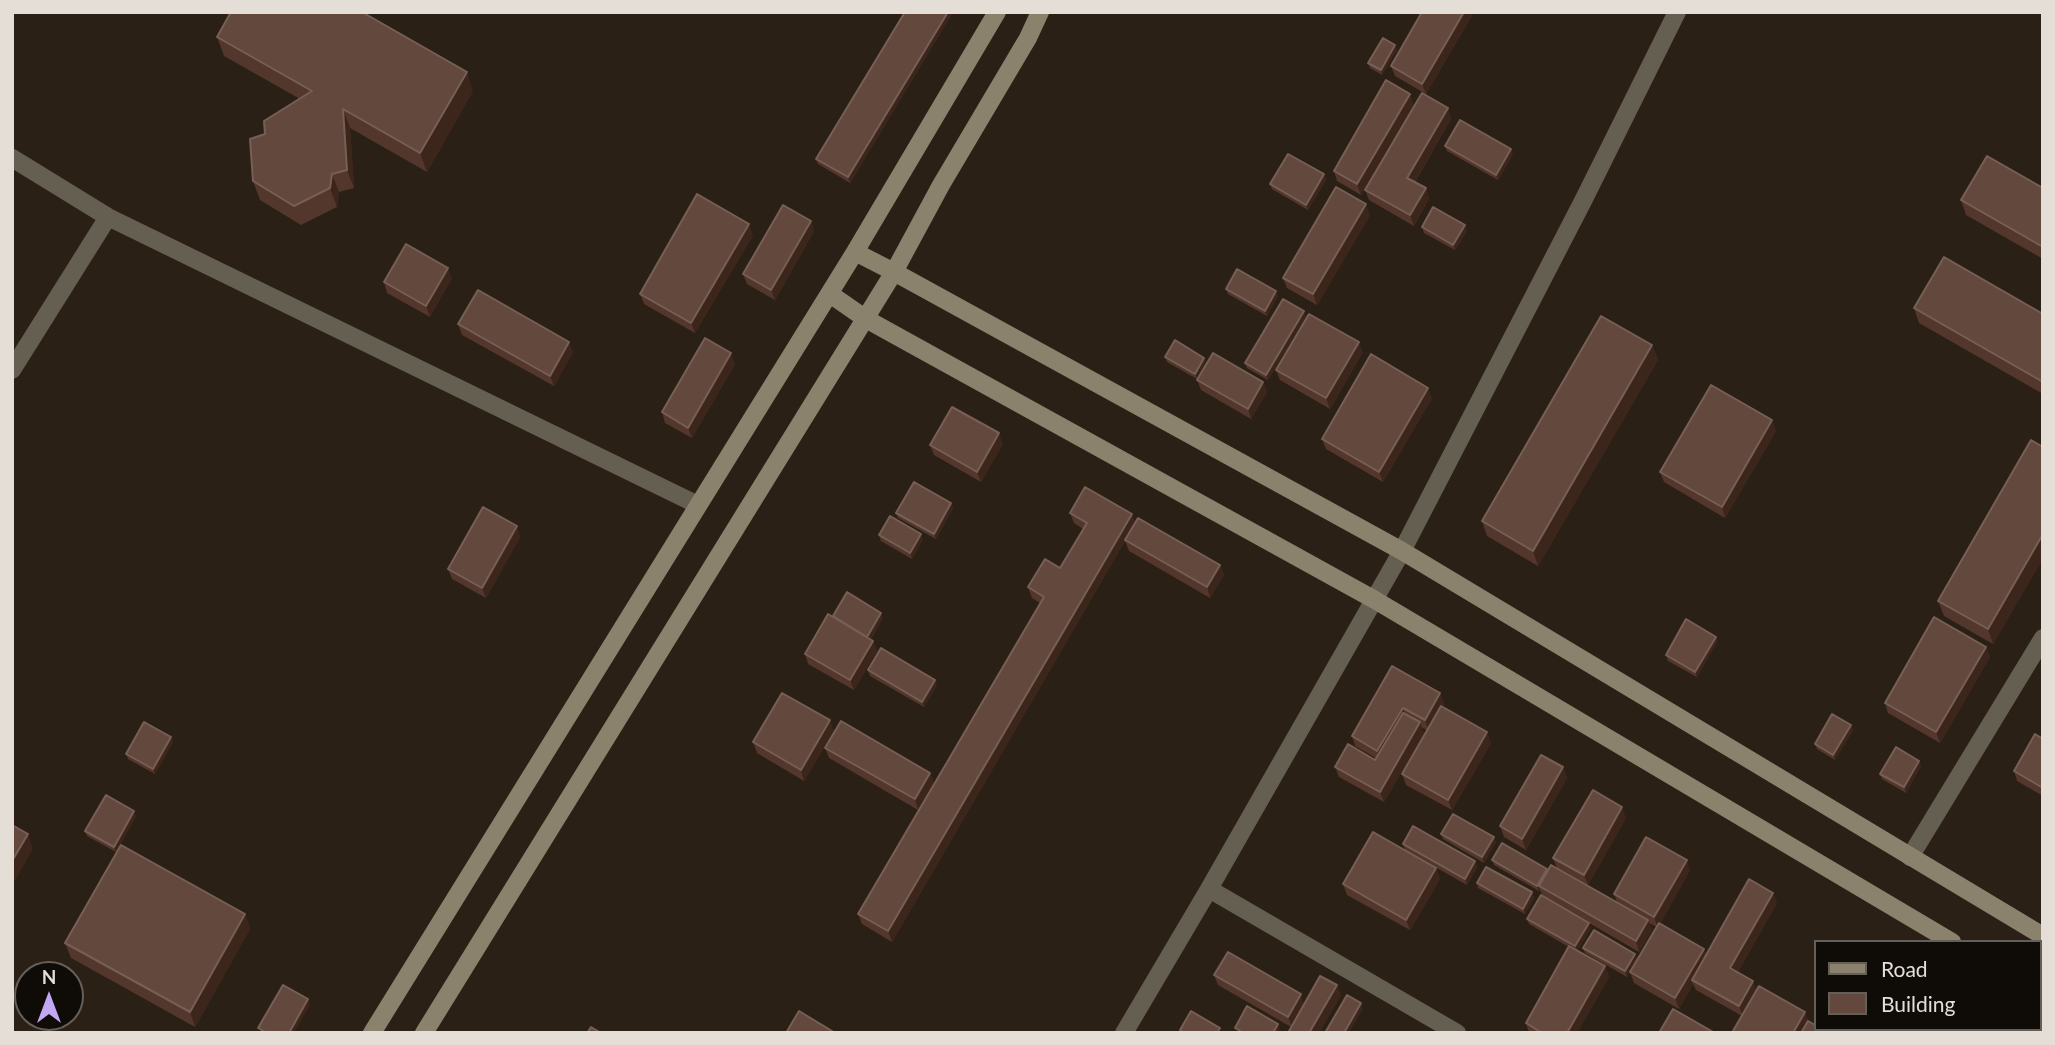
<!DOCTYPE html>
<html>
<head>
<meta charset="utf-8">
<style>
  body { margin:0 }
  #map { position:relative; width:2055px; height:1045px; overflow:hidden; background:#2b2015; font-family:Lato,sans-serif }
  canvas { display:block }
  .frame { position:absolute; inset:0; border:14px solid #e5ded7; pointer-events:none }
  .legend { position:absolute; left:1814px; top:940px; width:228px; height:91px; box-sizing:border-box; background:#0f0b07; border:2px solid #655f5a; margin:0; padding:9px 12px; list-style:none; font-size:21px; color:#e5ded7 }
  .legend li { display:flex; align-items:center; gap:14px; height:35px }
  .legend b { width:35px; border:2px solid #655f5a }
  .north { position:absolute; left:14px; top:961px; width:70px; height:70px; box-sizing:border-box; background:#0f0b07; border:2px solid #655f5a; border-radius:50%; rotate:0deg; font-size:19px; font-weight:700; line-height:28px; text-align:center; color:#e5ded7 }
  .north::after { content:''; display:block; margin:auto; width:24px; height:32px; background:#c2a8f2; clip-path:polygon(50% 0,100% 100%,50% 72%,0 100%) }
</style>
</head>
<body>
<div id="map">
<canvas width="2055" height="1045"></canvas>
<div class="frame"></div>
<ul class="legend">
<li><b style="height:9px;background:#8a826c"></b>Road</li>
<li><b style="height:19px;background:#63483e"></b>Building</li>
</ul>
<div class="north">N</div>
</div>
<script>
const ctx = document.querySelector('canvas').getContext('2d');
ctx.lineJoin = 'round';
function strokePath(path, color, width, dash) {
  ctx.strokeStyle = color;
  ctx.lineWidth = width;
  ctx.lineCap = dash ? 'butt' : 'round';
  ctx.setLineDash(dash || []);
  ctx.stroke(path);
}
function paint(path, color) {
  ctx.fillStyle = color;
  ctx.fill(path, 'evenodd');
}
strokePath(new Path2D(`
  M12 158 108 217 698 505
  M12 370 108 217
  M1910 857 2043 638
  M1209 889 1457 1033
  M1124 1033 1209 889 1402 551 1584 199 1677 12`), '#655f51', 18);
strokePath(new Path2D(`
  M855 252 894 272 1402 551 2043 936
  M830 294 866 319 1375 600 1952 942
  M2039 993 2043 995
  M372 1033 855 252 997 12
  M424 1033 894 272 941 185 1028 38 1040 12`), '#8a826c', 18);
paint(new Path2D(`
  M905 12H953L850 183 818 164 816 159Z
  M1422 12H1474L1426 94 1395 76 1391 66Z
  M217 37 473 91 427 172 350 128 354 188 339 192 337 207 301 225 260 200 253 181 265 134 300 99 224 56Z
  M1395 45 1397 50 1382 75 1370 68 1368 63Z
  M1414 105 1361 195 1337 181 1334 171Z
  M1448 108 1451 119 1415 182 1426 188 1429 199 1414 226 1369 200 1365 190Z
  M1445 146 1513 154 1498 180 1447 151Z
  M1324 174 1326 180 1308 210 1272 189 1270 184Z
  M2043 188V259L1966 215 1961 200Z
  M1370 215 1317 305 1287 288 1283 278Z
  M1422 227 1467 231 1455 250 1424 233Z
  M814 231 775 300 747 284 743 274Z
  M753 235 695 333 644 304 640 294Z
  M452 278 430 317 387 293 384 282Z
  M1226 289 1278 296 1267 316 1228 294Z
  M1914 308 2043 314V394L1919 323Z
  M1306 316 1268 380 1247 368 1245 363Z
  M458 324 573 352 554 386 462 335Z
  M1652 345 1658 360 1538 566 1487 536 1482 521Z
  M1363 352 1330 409 1280 380 1276 370Z
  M1165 357 1204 358 1206 363 1197 379 1167 362Z
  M735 364 692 438 665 423 662 412Z
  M1197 380 1263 382 1267 392 1251 419 1201 390Z
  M1432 398 1383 482 1326 449 1322 439Z
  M1776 431 1725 518 1664 482 1660 472Z
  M1003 444 981 482 934 455 930 445Z
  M2043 447V558L1993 644 1944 616 1938 601Z
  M951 503 953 508 936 539 898 518 896 513Z
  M1070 513 1132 514 1135 523 1220 565 1224 575 1210 598 1129 551 1125 541 892 942 862 924 858 914 1040 603 1032 598 1028 587 1060 568 1083 529 1074 523Z
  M517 526 520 537 486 598 452 579 448 569Z
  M879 535 923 539 912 559 881 541Z
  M833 616 883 618 871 639 873 641 877 651 854 690 808 664 805 654 833 618Z
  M1716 637 1717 642 1697 677 1668 661 1666 655Z
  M1986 647 1990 657 1940 743 1888 713 1885 703Z
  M1392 666 1440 693 1444 704 1442 707 1491 743 1452 810 1406 785 1402 774 1427 730 1421 727 1424 733 1384 802 1339 777 1335 767 1375 760 1376 758 1355 746 1352 736Z
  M868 670 937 685 924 707 870 676Z
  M1851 725 1853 730 1835 760 1817 749 1815 744Z
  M834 731 804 781 757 753 753 742Z
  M171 737 173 742 155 774 128 759 126 754Z
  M2043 739V796L2017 781 2014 771Z
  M825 748 930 773 934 783 918 810 829 758Z
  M1919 761 1921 766 1906 793 1882 779 1880 774Z
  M1563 767 1567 778 1526 850 1504 837 1500 826Z
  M136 816 116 852 87 836 85 831Z
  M1626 818 1588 885 1557 868 1553 858Z
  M1441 834 1494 837 1496 842 1484 863 1443 839Z
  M1403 844 1475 861 1477 867 1467 885 1405 850Z
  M1492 860 1547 869 1548 872 1617 902 1614 894 1690 870 1660 924 1704 949 1706 955 1777 903 1738 972 1757 990 1808 1021 1815 1029H1912L1910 1033H1733V1031L1742 1016 1696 990 1693 984 1679 1009 1634 983 1630 972 1657 927 1649 923 1652 930 1639 952 1584 920 1591 928 1577 951 1605 966 1609 977 1577 1033H1529L1526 1023 1569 947 1529 924 1527 919 1543 896 1540 890 1539 891 1494 865Z
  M1436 868 1440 879 1410 930 1347 895 1343 884Z
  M1477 883 1532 892 1534 898 1525 914 1478 888Z
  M245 914 250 929 195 1027 71 958 65 943Z
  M1583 948 1635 954 1637 960 1627 977 1585 953Z
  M1214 975 1304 1004 1341 995 1319 1033H1288L1291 1027 1218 985Z`), '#53362c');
paint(new Path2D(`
  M948 12H953L850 183 848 177Z
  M1464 12H1474L1426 94 1422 84Z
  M1395 45 1397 50 1382 75 1381 70Z
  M467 72 473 91 427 172 420 153Z
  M1410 94 1414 105 1361 195 1357 184Z
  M1448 108 1451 119 1411 188 1407 178Z
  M343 109 350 128 354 188 347 170Z
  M1511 149 1513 154 1498 180 1496 175Z
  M332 174 339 192 337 207 330 188Z
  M1324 174 1326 180 1308 210 1306 205Z
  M1426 188 1429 199 1414 226 1410 215Z
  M1366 204 1370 215 1317 305 1313 294Z
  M811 221 814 231 775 300 771 290Z
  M749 224 753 235 695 333 691 323Z
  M1465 225 1467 231 1455 250 1453 245Z
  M448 268 452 278 430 317 426 306Z
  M1276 291 1278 296 1267 316 1265 311Z
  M1304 311 1306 316 1268 380 1266 375Z
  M569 342 573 352 554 386 550 376Z
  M1359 342 1363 352 1330 409 1326 398Z
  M1652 345 1658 360 1538 566 1533 551Z
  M731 353 735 364 692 438 688 428Z
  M1204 358 1206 363 1197 379 1195 374Z
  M1263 382 1267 392 1251 419 1248 409Z
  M1428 388 1432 398 1383 482 1379 472Z
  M1772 420 1776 431 1725 518 1722 507Z
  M999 433 1003 444 981 482 977 472Z
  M951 503 953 508 936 539 934 534Z
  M1132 514 1135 524 892 942 888 931Z
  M517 526 520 537 486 598 482 588Z
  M921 534 923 539 912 559 910 553Z
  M2043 534V558L1993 644 1988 629Z
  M1220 565 1224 575 1210 598 1207 587Z
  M881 613 883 618 869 642 867 637Z
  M1716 637 1717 642 1697 677 1695 672Z
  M873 641 877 651 854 690 850 680Z
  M1986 647 1990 657 1940 743 1936 732Z
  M935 680 937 685 924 707 922 702Z
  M1440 693 1444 704 1429 731 1425 720Z
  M1403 708 1406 718 1381 761 1377 751Z
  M830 720 834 731 804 781 801 770Z
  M1420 722 1424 733 1384 802 1380 792Z
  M1851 725 1853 730 1835 760 1833 755Z
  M1487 732 1491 743 1452 810 1448 800Z
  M171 737 173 742 155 774 153 769Z
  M1919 761 1921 766 1906 793 1904 787Z
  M1563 767 1567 778 1526 850 1522 839Z
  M930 773 934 783 918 810 915 799Z
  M1622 807 1626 818 1588 885 1584 875Z
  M134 811 136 816 116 852 114 847Z
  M28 834 33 849 12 886V861Z
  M1494 837 1496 842 1484 863 1482 857Z
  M1687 860 1690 870 1658 928 1654 917Z
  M1475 861 1477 867 1467 885 1465 879Z
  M1436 868 1440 879 1410 930 1406 920Z
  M1547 869 1549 875 1539 886 1540 890 1539 891 1537 886Z
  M1532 892 1534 898 1525 914 1523 909Z
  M1773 893 1777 903 1734 979 1730 968Z
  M245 914 250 929 195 1027 190 1012Z
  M1648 920 1652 930 1639 952 1636 941Z
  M1589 923 1591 928 1577 952 1575 946Z
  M1704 949 1708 960 1692 980 1693 984 1679 1009 1675 998Z
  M1635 954 1637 960 1627 977 1625 971Z
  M1605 966 1609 977 1577 1033H1567Z
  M1753 981 1757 991 1743 1017 1739 1006Z
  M1337 985 1341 995 1319 1033H1309Z
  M1301 994 1304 1005 1292 1027 1288 1017Z
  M308 999 310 1005 294 1033H289Z
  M1361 1003 1363 1009 1349 1033H1344Z
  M1805 1012 1809 1022 1803 1033H1793Z
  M1278 1024 1280 1029 1278 1033H1273Z
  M1865 1029H1875L1872 1033H1863Z
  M1903 1029H1912L1910 1033H1900Z
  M1945 1029H1950L1948 1033H1943Z`), '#3c251b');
const building = new Path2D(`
  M231 12H362L467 72 420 153 343 109 347 170 332 174 330 188 294 206 253 181 250 139 265 134 264 121 312 91 217 37Z
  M905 12H948L848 177 816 159Z
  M1422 12H1464L1422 84 1391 66Z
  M1383 38 1395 45 1381 70 1368 63Z
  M1386 80 1410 94 1357 184 1334 171Z
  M1422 93 1448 108 1407 178 1426 188 1410 215 1365 190Z
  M1460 120 1511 149 1496 175 1445 146Z
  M1288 154 1324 174 1306 205 1270 184Z
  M1987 156 2043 188V247L1961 200Z
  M1336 187 1366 204 1313 294 1283 278Z
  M697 194 749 224 691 323 640 294Z
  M783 205 811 221 771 290 743 274Z
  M1433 207 1465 225 1453 245 1422 227Z
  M406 244 448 268 426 306 384 282Z
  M1944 257 2043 314V382L1914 308Z
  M1237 269 1276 291 1265 311 1226 289Z
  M478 290 569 342 550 376 458 324Z
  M1283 299 1304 311 1266 375 1245 363Z
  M1309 314 1359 342 1326 398 1276 370Z
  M1601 316 1652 345 1533 551 1482 521Z
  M705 338 731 353 688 428 662 412Z
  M1175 340 1204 358 1195 374 1165 357Z
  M1213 353 1263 382 1248 409 1197 380Z
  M1371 354 1428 388 1379 472 1322 439Z
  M1711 385 1772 420 1722 507 1660 472Z
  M952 407 999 433 977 472 930 445Z
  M2031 440 2043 447V534L1988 629 1938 601Z
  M914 482 951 503 934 534 896 513Z
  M1085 487 1132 514 888 931 858 914 1044 597 1028 587 1045 559 1060 568 1087 523 1070 513Z
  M483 507 517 526 482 588 448 569Z
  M890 516 921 534 910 553 879 535Z
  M1138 518 1220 565 1207 587 1125 540Z
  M847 592 881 613 867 637 833 616Z
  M828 614 873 641 850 680 805 654Z
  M1934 617 1986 647 1936 732 1885 703Z
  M1686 619 1716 637 1695 672 1666 655Z
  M881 648 935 680 922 702 868 670Z
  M1392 666 1440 693 1425 720 1403 708 1377 751 1352 736Z
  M782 693 830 720 801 770 753 742Z
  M1441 706 1487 732 1448 800 1402 774Z
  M1403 713 1420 722 1380 792 1335 767 1348 744 1375 760Z
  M1832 714 1851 725 1833 755 1815 744Z
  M841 721 930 773 915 799 825 748Z
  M144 722 171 737 153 769 126 754Z
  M2035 734 2043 739V788L2014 771Z
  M1896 747 1919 761 1904 787 1880 774Z
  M1541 755 1563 767 1522 839 1500 826Z
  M1593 790 1622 807 1584 875 1553 858Z
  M106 795 134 811 114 847 85 831Z
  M1453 814 1494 837 1482 857 1441 834Z
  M12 825 28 834 12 861Z
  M1413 826 1475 861 1465 879 1403 844Z
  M1373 832 1436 868 1406 920 1343 884Z
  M1646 837 1687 860 1654 917 1614 894Z
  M1502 843 1547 869 1537 886 1492 860Z
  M121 845 245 914 190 1012 65 943Z
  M1551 865 1648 920 1636 941 1539 886Z
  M1486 867 1532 892 1523 909 1477 883Z
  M1749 879 1773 893 1730 968 1753 981 1739 1006 1692 980Z
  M1541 895 1589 923 1575 946 1527 919Z
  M1659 923 1704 949 1675 998 1630 972Z
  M1594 930 1635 954 1625 971 1583 948Z
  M1569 946 1605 966 1567 1033H1542L1526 1023Z
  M1228 952 1301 994 1288 1017 1214 975Z
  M1320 976 1337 985 1309 1033H1288Z
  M283 985 308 999 289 1033H267L258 1028Z
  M1759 986 1805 1012 1793 1033H1736L1733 1031Z
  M1347 995 1361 1003 1344 1033H1325Z
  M1247 1006 1278 1024 1273 1033H1244L1235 1028Z
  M1673 1009 1715 1033H1659Z
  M799 1011 832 1031 830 1033H786Z
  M1191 1011 1220 1028 1217 1033H1184L1180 1030Z
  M1808 1021 1815 1025V1029H1823L1829 1033H1801Z
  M591 1027 601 1033H587Z
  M1835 1029H1865L1863 1033H1841Z
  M1872 1029H1903L1900 1033H1870Z
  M1918 1029H1945L1943 1033H1917Z`);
paint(building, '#63483e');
strokePath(building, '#775f56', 2);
</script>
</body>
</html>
